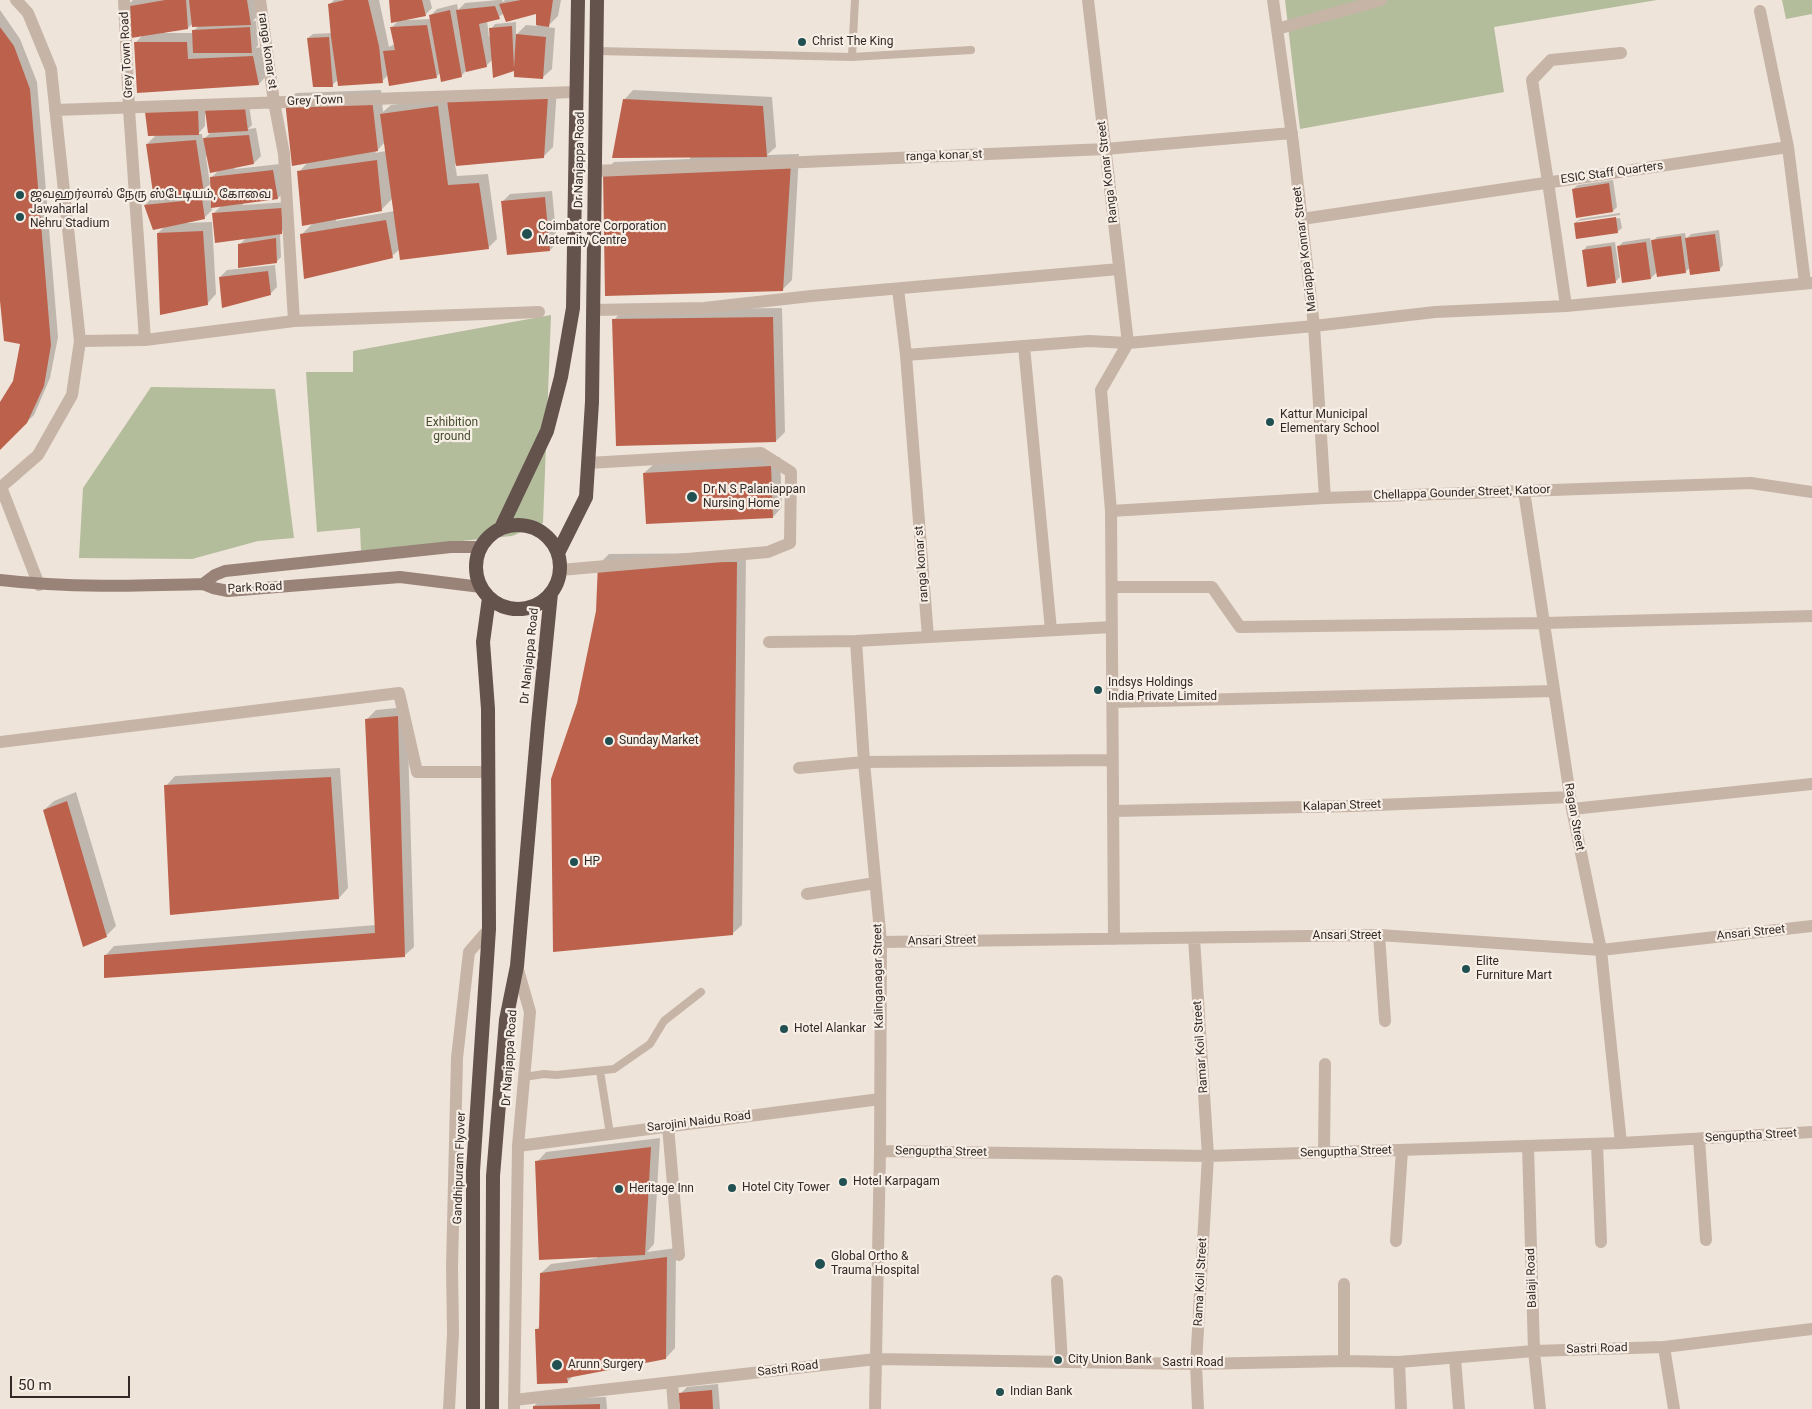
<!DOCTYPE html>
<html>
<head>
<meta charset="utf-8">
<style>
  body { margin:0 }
  #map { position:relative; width:1812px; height:1409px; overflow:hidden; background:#efe4da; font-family:Roboto,sans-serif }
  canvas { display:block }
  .scale { position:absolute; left:10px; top:1376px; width:120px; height:22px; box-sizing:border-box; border:2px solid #332a27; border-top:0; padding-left:6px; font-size:15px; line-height:18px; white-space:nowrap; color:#332a27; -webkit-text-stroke:4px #f7eee6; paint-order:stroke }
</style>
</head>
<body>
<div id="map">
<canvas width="1812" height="1409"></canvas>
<div class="scale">50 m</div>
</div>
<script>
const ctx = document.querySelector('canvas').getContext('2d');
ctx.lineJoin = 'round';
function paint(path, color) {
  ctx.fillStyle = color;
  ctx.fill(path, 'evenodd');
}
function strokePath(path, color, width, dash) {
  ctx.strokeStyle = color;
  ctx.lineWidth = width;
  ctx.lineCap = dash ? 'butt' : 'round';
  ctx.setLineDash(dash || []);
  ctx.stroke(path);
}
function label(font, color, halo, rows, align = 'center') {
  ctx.font = font + ' Roboto,"Noto Sans Tamil",sans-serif';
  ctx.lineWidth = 4.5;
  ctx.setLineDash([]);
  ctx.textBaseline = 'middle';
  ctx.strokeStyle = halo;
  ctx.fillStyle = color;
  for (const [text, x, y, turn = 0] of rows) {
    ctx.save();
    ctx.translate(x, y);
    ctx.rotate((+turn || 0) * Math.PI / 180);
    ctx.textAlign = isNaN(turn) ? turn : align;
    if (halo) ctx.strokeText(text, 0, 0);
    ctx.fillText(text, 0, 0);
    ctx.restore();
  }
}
paint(new Path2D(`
  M1285 0H1657L1494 27 1504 92 1300 129Z
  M1782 0H1812V14L1786 19Z
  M551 315 543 523 512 536 361 551 360 528 317 532 306 372H353V351Z
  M151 387 275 389 294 538 258 541 192 559 79 558 83 488Z`), '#b3bd9b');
paint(new Path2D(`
  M133 0H257L259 14 253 21H256L258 45 256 48 262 47 268 74 259 84 138 91 135 43 143 35 126 7ZM193 23 199 25 194 31V33H165V31L188 28Z
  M334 0H379L389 47 395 44 391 28 399 20 390 0H430L432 8 425 15 407 19V20L431 19 430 16 437 9 457 4 458 10 465 3 498 0H502L503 2 505 0H561L558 16 547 27 555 28 552 69 542 78 514 69 493 59 486 66 467 70 461 76 441 72 436 77 388 75 382 81 339 79 332 85 308 38 313 34 332 33 329 5ZM504 13H537V26L526 25 516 35V22L495 24 491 29V36L489 37 487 21 499 17Z
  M0 10 20 39 37 82 58 337 50 378 34 415 0 448V404L14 382 22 343 0 287Z
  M557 88 553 147 543 157 455 164 457 176 488 174 497 239 488 248 400 249 392 256 302 234 313 223 299 172 308 162 286 102 296 93 381 90 383 112 391 105 448 97ZM385 142 386 151 375 153ZM393 198 395 211 336 221V218L382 209Z
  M633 90 772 97 776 147 767 155 799 154 792 280 783 289 604 172 614 162 690 159V156L624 100Z
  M205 103V111L211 106 249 104 252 125 248 129 256 128 261 156 254 163 234 167 235 169 280 164 285 191 278 198 243 203V205L288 202V226L280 233 281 257 276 262 239 245 246 238 214 213 222 205 211 207 212 210 205 217 185 222 186 223 212 222 216 294 207 304 158 233 165 226 145 205 152 198H155L147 144 156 135ZM205 114H207L210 133 203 140 202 134H198L205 126ZM208 156 219 170 212 177V205H211L209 192 202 193 211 183 210 184 206 157Z
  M1613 180 1617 207 1613 211 1573 189 1578 185Z
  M552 191 557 243 550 250 503 201 510 194Z
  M1620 213V215L1578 221V223L1620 218 1622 228 1617 232 1575 223 1580 219Z
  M1719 230 1723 265 1719 270 1691 267 1685 272H1657L1651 278 1618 247 1623 242 1650 238 1651 243 1657 237 1685 233 1686 239 1691 234Z
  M1615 242 1620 277 1615 282 1583 251 1587 246Z
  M275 265 277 287 270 294 220 277 227 270Z
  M782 308 785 432 776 441 614 320 623 310Z
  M780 457 782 507 773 517 644 473 654 464Z
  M746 553 742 925 732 934 578 704 597 611 599 564 609 554Z
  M407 707 414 947 404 956H105L114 946 376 925 366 720 376 710Z
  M340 768 348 888 339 898 166 786 175 776Z
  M76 792 116 926 106 936 44 810 54 801Z
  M660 1138 654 1244 647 1252 676 1248 675 1348 666 1358 573 1376 567 1382 536 1330 540 1326 541 1273 551 1264 597 1258V1256L537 1162 546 1152Z
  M718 1384 720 1409H681L680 1394 687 1387Z
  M606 1397 607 1409H534V1406L541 1399Z`), '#0003');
paint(new Path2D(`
  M165 0H186L188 29 131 38 125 7Z
  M189 0H247L251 25 192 27Z
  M345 0H368L379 46 383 83 338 86 331 37 328 4Z
  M389 0H422L426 16 391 23Z
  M521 0H553L549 27 536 25V14L506 22 499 4Z
  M495 6 500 19 479 24 487 67 466 72 456 10Z
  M450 10 462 77 441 82 429 15Z
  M427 25 437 78 389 86 383 51 395 50 390 27Z
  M512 26 514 68 516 34 546 37 543 79 514 77V71L493 78 489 28Z
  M0 27 14 46 30 89 51 345 44 386 27 423 0 450V402L13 381 20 344 4 341 0 301Z
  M250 27 252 53H193L192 30Z
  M329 37 333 87H313L307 38Z
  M134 42H187L188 59 253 56 259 85 137 93Z
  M548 97 544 158 456 166 447 100Z
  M372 99 378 151 292 166 285 101Z
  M623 99 763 106 767 157 612 158Z
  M438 106 448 185 479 183 489 249 400 260 380 114Z
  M245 108 248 131 208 133 205 110Z
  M198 110 199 135 148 136 145 112Z
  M249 135 254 164 210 173 203 138Z
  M196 140 204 193 154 200 146 144Z
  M377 160 382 211 302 226 297 171Z
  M791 163 783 291 605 296 603 171Z
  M273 170 278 199 211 208 210 177Z
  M1609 183 1613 212 1576 218 1572 189Z
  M545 197 550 251 507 255 501 201Z
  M202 199 205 219 153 230 144 205Z
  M282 208V234L215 243 212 213Z
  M1616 217 1618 233 1576 239 1574 223Z
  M386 220 393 258 304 279 300 234Z
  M203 231 208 305 160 315 157 233Z
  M1715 234 1720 271 1690 275 1685 238Z
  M1681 236 1686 273 1657 277 1651 240Z
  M276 238 277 263 238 268V244Z
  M1646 242 1651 279 1622 283 1617 246Z
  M1611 246 1616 283 1587 287 1582 250Z
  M268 271 271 295 222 308 219 277Z
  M773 317 776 442 616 446 612 319Z
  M771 466 773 518 646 524 643 473Z
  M737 562 733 935 553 952 551 779 577 703 596 611 598 563Z
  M398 716 405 957 104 978V955L375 933 365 719Z
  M331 777 339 899 170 915 164 785Z
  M67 801 107 937 83 947 43 810Z
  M651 1147 645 1255 539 1260 535 1161Z
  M667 1257 666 1359 567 1378 568 1383 537 1384 535 1329H539L540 1273Z
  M712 1390 713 1409H680L678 1393Z
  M600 1404V1409H533V1406Z`), '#bc614b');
strokePath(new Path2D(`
  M597 51 852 57 971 50
  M852 57 855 0
  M600 1071 610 1134
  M524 1077 544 1074 556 1075 614 1069 650 1044 664 1021 701 992`), '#c6b4a7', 8);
strokePath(new Path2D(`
  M124 0 129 109 145 340
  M260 0 274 102 284 154 294 321
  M1088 0 1128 343
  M1273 0 1293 143 1314 326 1325 498
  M1760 11 1788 147 1805 283
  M1277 29 1381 0
  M55 110 575 92
  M595 171 1105 149 1292 133
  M1302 219 1788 147
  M898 289 906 355 928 637
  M1566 306 1548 182 1532 80 1551 60 1621 53
  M592 310 704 308 811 296 1119 269
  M80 341 145 340 294 321 539 312
  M1024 346 1051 630
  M906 355 1089 341 1128 343 1314 326 1435 312 1566 306 1812 283
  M1 487 39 585
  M0 488 38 455 72 395 80 341 51 69 28 13 16 0
  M1524 491 1572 809 1601 950 1621 1143
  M1111 511 1325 498 1751 483 1812 492
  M560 570 768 552 790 543 791 472 761 453 588 463
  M1112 587H1212L1240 627 1544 623 1812 616
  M769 642 856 641 1112 627
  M1113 702 1554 691
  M0 742 399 693 417 772H487
  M799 768 864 762 856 641
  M1572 809 1812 784
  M1113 811 1353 806 1570 797
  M807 894 875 883
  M1379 935 1385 1021
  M1194 938 1208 1156 1196 1364 1198 1409
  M1114 939 1111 511 1101 390 1128 343
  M881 942 1379 935 1601 950 1812 926
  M668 1126 679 1255
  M1699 1139 1706 1240
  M1597 1144 1601 1242
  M518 1146 880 1099
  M1528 1146 1534 1351 1540 1409
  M880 1151 1208 1156 1621 1143 1812 1132
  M1324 1152 1325 1064
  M1396 1241 1402 1150
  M1057 1281 1062 1362
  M1664 1347 1674 1409
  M1455 1358 1459 1409
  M1344 1361V1284
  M1399 1362 1401 1409
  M672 1382 674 1409
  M514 1400 876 1359 1196 1364 1344 1361 1399 1362 1534 1351 1664 1347 1812 1329
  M875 1409 880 1151 881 942 864 762 1113 760`), '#c6b4a7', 12);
strokePath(new Path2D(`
  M449 1409 453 1333 452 1267 457 1058 469 952 489 929
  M514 1409 518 1146 530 1012 517 966`), '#c6b4a7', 12);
strokePath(new Path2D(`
  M0 580C67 588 135 586 203 584L213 588 228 591 400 577 481 587
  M203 584 215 575 225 571 451 547H480`), '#998379', 12);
strokePath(new Path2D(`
  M476 567a42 42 0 1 1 84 0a42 42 0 1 1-84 0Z
  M501 528 547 431 561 377 573 308 578 0
  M558 553 586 497 592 402 597 0
  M473 1409V1171L489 929 488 709 483 642 489 598
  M492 1409 493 1176 506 1020 517 966 538 724 551 593`), '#64524c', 14);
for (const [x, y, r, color] of [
  [802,42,5,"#205051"],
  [20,195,5,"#205051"],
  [20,217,5,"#205051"],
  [527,234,6,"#205051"],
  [1270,422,5,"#205051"],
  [692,497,6,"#205051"],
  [1098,690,5,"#205051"],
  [609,741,5,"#205051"],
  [574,862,5,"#205051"],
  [1466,969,5,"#205051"],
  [784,1029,5,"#205051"],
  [843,1182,5,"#205051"],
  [732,1188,5,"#205051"],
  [619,1189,5,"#205051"],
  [820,1264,6,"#205051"],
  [1058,1360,5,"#205051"],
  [557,1365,6,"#205051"],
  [1000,1392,5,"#205051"]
]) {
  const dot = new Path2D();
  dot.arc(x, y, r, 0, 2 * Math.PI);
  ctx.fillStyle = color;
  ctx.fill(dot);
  strokePath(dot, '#f7eee6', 2);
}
label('12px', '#332a27', '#f7eee6', [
  ["Christ The King",812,42],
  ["ஜவஹர்லால் நேரு ஸ்டேடியம், கோவை",30,195],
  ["Jawaharlal",30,210],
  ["Nehru Stadium",30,224],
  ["Coimbatore Corporation",538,227],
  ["Maternity Centre",538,241],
  ["Kattur Municipal",1280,415],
  ["Elementary School",1280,429],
  ["Dr N S Palaniappan",703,490],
  ["Nursing Home",703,504],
  ["Indsys Holdings",1108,683],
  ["India Private Limited",1108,697],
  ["Sunday Market",619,741],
  ["HP",584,862],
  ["Elite",1476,962],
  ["Furniture Mart",1476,976],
  ["Hotel Alankar",794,1029],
  ["Hotel Karpagam",853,1182],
  ["Hotel City Tower",742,1188],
  ["Heritage Inn",629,1189],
  ["Global Ortho &",831,1257],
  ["Trauma Hospital",831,1271],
  ["City Union Bank",1068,1360],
  ["Arunn Surgery",568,1365],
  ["Indian Bank",1010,1392]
], 'left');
label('12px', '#332a27', '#f7eee6', [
  ["ranga konar st",267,51,82],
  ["Grey Town Road",127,55,-93],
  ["Grey Town",315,101,-2],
  ["ranga konar st",944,156,-2],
  ["Dr Nanjappa Road",580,160,-89],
  ["Ranga Konar Street",1108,172,-97],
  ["ESIC Staff Quarters",1612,173,-8],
  ["Mariappa Konnar Street",1305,249,-97],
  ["Chellappa Gounder Street, Katoor",1462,493,-2],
  ["ranga konar st",922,564,-94],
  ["Park Road",255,588,-3],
  ["Dr Nanjappa Road",530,656,-84],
  ["Kalapan Street",1342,806,-2],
  ["Ragan Street",1574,817,80],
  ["Ansari Street",1751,933,-6],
  ["Ansari Street",1347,936],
  ["Ansari Street",942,941,-1],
  ["Kalinganagar Street",879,976,-91],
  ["Ramar Koil Street",1201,1047,-94],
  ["Dr Nanjappa Road",510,1058,-86],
  ["Sarojini Naidu Road",699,1122,-7],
  ["Senguptha Street",1751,1136,-3],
  ["Senguptha Street",941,1152,1],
  ["Senguptha Street",1346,1152,-2],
  ["Gandhipuram Flyover",460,1168,-88],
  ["Balaji Road",1532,1278,-92],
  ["Rama Koil Street",1201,1282,-87],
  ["Sastri Road",1597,1349,-2],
  ["Sastri Road",1193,1363],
  ["Sastri Road",788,1369,-7]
]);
label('12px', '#444f2d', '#f7eee6', [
  ["Exhibition",452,423],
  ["ground",452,437]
]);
</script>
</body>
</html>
